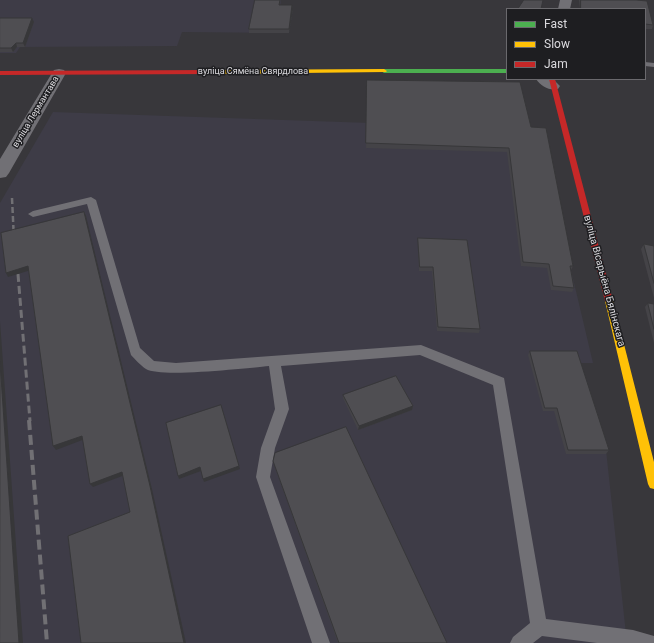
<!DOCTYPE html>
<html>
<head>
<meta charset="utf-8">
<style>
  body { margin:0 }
  #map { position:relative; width:654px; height:643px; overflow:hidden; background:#38373b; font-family:Roboto,sans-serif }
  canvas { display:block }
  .legend { position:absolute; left:506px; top:8px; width:140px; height:72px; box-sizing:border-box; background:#1e1e21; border:1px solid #6a696d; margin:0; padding:5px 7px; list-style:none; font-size:12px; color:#dbdade }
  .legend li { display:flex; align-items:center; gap:8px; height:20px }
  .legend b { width:20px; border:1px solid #6a696d }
</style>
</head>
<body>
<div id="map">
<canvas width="654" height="643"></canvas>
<ul class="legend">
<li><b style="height:5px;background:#4caf50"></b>Fast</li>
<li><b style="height:5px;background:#ffc107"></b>Slow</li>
<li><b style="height:5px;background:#c62828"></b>Jam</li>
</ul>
</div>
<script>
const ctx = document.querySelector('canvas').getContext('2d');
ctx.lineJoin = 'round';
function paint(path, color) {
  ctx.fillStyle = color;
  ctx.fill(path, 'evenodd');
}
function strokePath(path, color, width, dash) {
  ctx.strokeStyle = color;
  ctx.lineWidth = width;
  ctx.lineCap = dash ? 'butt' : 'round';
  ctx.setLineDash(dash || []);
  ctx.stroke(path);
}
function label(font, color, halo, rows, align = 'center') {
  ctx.font = font + ' Roboto,sans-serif';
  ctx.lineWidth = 3;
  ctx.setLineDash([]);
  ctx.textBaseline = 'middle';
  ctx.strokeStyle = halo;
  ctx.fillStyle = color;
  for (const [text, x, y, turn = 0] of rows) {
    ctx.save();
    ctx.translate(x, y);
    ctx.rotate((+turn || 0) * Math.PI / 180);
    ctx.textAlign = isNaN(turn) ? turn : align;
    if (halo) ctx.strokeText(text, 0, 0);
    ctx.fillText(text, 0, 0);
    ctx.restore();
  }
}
paint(new Path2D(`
  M0 0H281L280 9H293L289 33 182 32 177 46 20 47 16 53H0Z
  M53 112 544 129 571 270 593 363H581L606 450 627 643H0V203Z`), '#3e3c47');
paint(new Path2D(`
  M645 62 654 63V67L645 66Z
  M91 197 96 200 140 348 154 361 176 363 421 345 504 378 546 619 633 630 654 636V643H597L542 636 533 643H510L513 637 530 623 493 385 420 355 281 366 289 409 275 448 270 477 330 643H312L256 477 261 448 275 409 269 366C248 368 160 378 146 369 141 366 135 359 131 355L87 204 33 217 28 214 33 211Z`), '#717075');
paint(new Path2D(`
  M560 0H572L570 9H558Z
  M59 69 64 70 66 73 9 173 6 177 0 178V159L52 73 54 70Z
  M536 79H553L560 86 558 89C549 91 541 86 536 79Z`), '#717075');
paint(new Path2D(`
  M507 69V73H384L381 71 384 69Z`), '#4caf50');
paint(new Path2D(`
  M384 69 387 71 386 72 212 74 209 72 212 70Z
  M609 298 613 301 654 462V489L650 488 648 484 605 301Z`), '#ffc107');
paint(new Path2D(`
  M0 71 212 70 215 72 212 74 0 75Z
  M549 79H555L613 301 609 304 605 301Z`), '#c62828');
strokePath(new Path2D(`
  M12 198 14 240`), '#717074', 2.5, [6, 3]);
strokePath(new Path2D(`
  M17 262 30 421`), '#717074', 3, [8, 4]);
strokePath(new Path2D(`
  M29 420 47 643`), '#717074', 4, [10, 5]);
paint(new Path2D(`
  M579 0H636L647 1 653 25 652 29H645V9H580Z
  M280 5H292L293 9 289 33H249V29Z
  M0 18 34 22 25 47H17L13 52H0Z
  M367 80 531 127 573 266 571 270 574 288 572 292 551 290 547 268 521 266 507 152 366 148Z
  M418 238 480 329 479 333 437 331 432 271H419L418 242Z
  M644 244 654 246V298L641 249Z
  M648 303 654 304V343L645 307Z
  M530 351 609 450 606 454H566L554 411H543L528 355Z
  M343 395 413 406 412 410 358 430 343 398Z
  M273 461 447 643H338L274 465Z`), '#444347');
paint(new Path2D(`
  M292 5 293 9 289 33V29Z
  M32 18 34 22 25 47 23 43Z
  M16 43 17 47 13 52 11 48Z
  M84 212 86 216 152 489 186 643H184Z
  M28 266 31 270 8 277 6 273Z
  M0 321 23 643H19L0 362Z
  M221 405 240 469 204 482 203 479Z
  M413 406 412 410 358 430 359 426Z
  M82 436 85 439 56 450 53 446Z
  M200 467 201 471 179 479 178 476Z
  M122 472 125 475 93 487 90 484Z`), '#373739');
const building = new Path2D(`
  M255 0H280L279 5H292L289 29H249Z
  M524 0H543L541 9H518Z
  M581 0H636L647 1 653 25 645 24V9H581Z
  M0 18H32L23 43H16L11 48H0Z
  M367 80 520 82 531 127 546 128 573 266H570L574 288 553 286 549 264 523 262 509 148 366 143Z
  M84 212 150 486 184 643H81L68 536 130 512 122 472 90 484 82 436 53 446 28 266 6 273 1 233Z
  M418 238 467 240 480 329 438 327 433 267H420Z
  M644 244 654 246V283Z
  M648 303 654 304V329Z
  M530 351H577L609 450H568L557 408H545Z
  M0 362 19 643H0Z
  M396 376 413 406 359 426 343 395Z
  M221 405 239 466 203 479 200 467 178 476 166 423Z
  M346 427 447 643H339L273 461 275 453Z`);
paint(building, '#4f4e52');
strokePath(building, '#373739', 1);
label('9px', '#dbdade', '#1e1e21', [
  ["вуліца Сямёна Свярдлова",253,72],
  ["вуліца Лермантава",36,112,-59]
]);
label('10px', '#dbdade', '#1e1e21', [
  ["вуліца Вісарыёна Бялінскага",604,281,75]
]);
</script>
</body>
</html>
